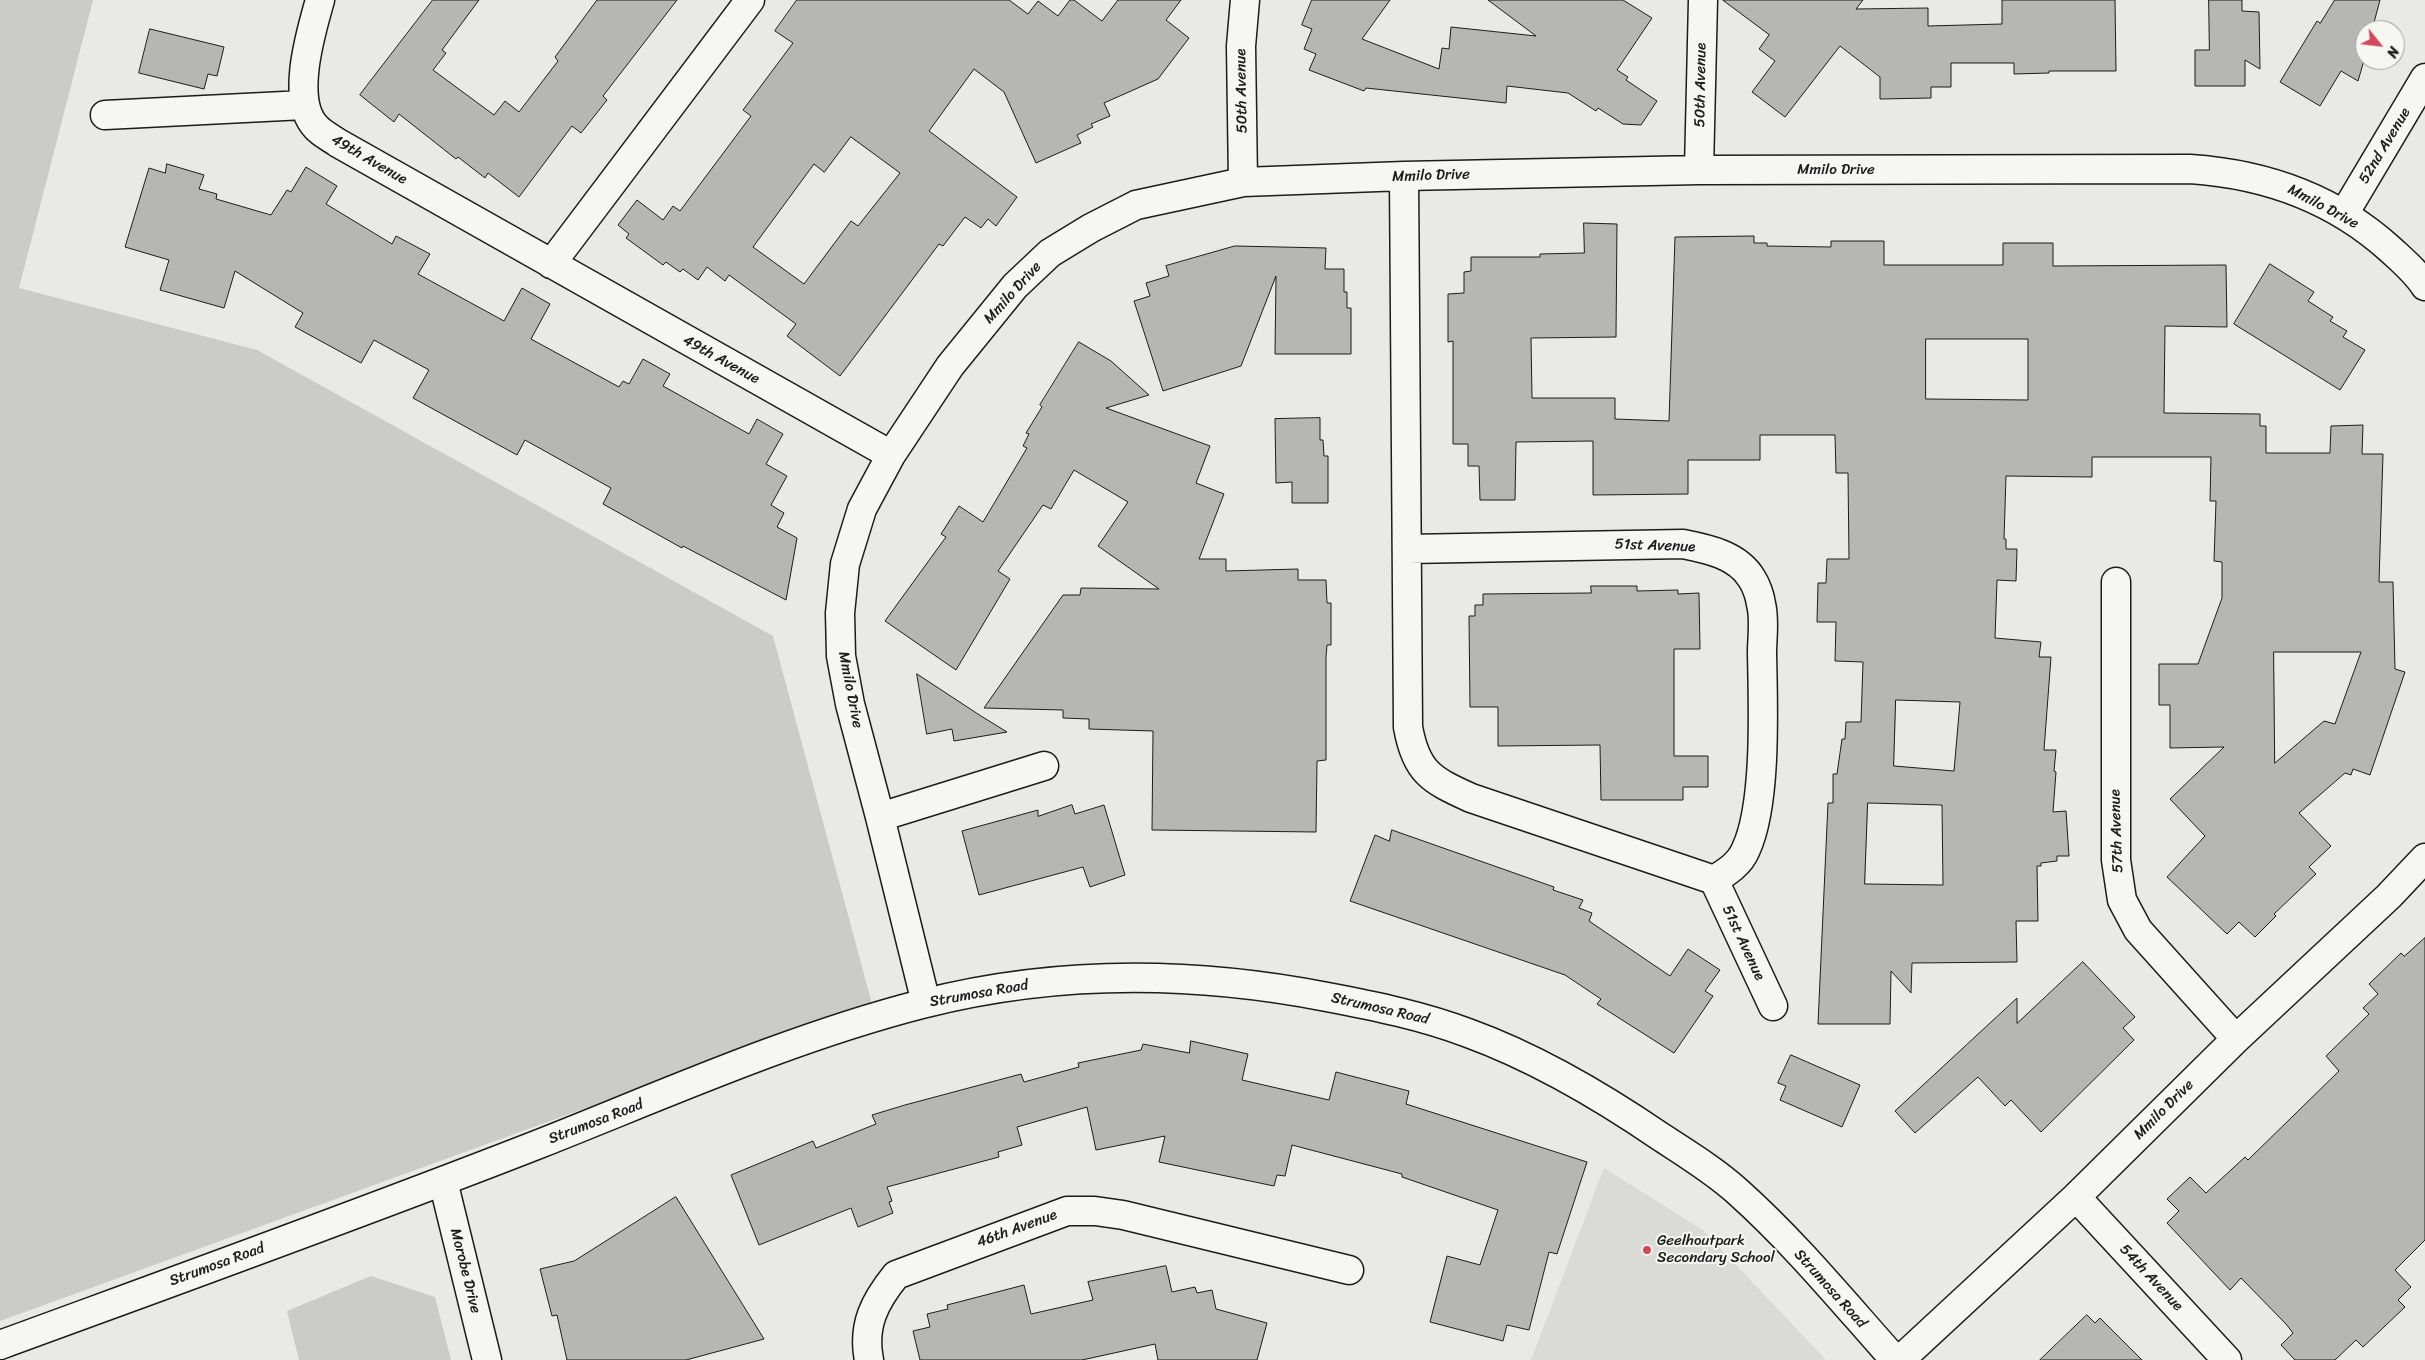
<!DOCTYPE html>
<html>
<head>
<meta charset="utf-8">
<style>
  body { margin:0 }
  #map { position:relative; width:2425px; height:1360px; overflow:hidden; background:#e9e9e5; font-family:Sriracha,sans-serif }
  canvas { display:block }
  .north { position:absolute; left:2355px; top:20px; width:50px; height:50px; box-sizing:border-box; background:#f6f6f2; border:1px solid #9f9f9c; border-radius:50%; rotate:119deg; font-size:14px; font-weight:700; line-height:20px; text-align:center; color:#1c1c1c }
  .north::after { content:''; display:block; margin:auto; width:18px; height:22px; background:#d1495b; clip-path:polygon(50% 0,100% 100%,50% 72%,0 100%) }
</style>
</head>
<body>
<div id="map">
<canvas width="2425" height="1360"></canvas>
<div class="north">N</div>
</div>
<script>
const ctx = document.querySelector('canvas').getContext('2d');
ctx.lineJoin = 'round';
function paint(path, color) {
  ctx.fillStyle = color;
  ctx.fill(path, 'evenodd');
}
function strokePath(path, color, width, dash) {
  ctx.strokeStyle = color;
  ctx.lineWidth = width;
  ctx.lineCap = dash ? 'butt' : 'round';
  ctx.setLineDash(dash || []);
  ctx.stroke(path);
}
function label(font, color, halo, rows, align = 'center') {
  ctx.font = font + ' Sriracha,sans-serif';
  ctx.lineWidth = 4;
  ctx.setLineDash([]);
  ctx.textBaseline = 'middle';
  ctx.strokeStyle = halo;
  ctx.fillStyle = color;
  for (const [text, x, y, turn = 0] of rows) {
    ctx.save();
    ctx.translate(x, y);
    ctx.rotate((+turn || 0) * Math.PI / 180);
    ctx.textAlign = isNaN(turn) ? turn : align;
    if (halo) ctx.strokeText(text, 0, 0);
    ctx.fillText(text, 0, 0);
    ctx.restore();
  }
}
paint(new Path2D(`
  M1604 1168 1704 1231 1826 1360H1531Z`), '#dadad6');
paint(new Path2D(`
  M0 0H93L19 288 257 350 773 636 872 1004 0 1321Z
  M371 1276 435 1297 451 1360H299L287 1311Z`), '#cbcbc7');
const building = new Path2D(`
  M433 0H479L442 50 446 53 433 70 494 115 505 101 519 112 558 61 555 57 597 0H677L603 96 607 100 581 133 572 126 519 197 488 173 485 178 458 157 456 159 399 114 394 122 360 95Z
  M797 0H1009L1028 14 1038 1 1058 16 1070 0H1074L1102 21 1118 0H1181L1166 20 1189 38 1158 79 1104 103 1110 116 1091 124 1093 127 1077 135 1081 143 1036 163 1004 92 974 69 929 131 1017 197 996 226 988 219 981 228 965 217 943 246 939 244 840 376 787 336 796 324 729 275 725 281 707 267 698 280 683 269 680 272 666 262 663 265 626 238 629 234 618 225 637 200 663 220 673 206 680 211 751 116 743 110 793 43 775 31ZM851 137 900 173 858 226 851 221 804 284 753 247 814 164 824 172Z
  M1312 0H1390L1362 39 1439 69 1442 48 1449 49 1451 27 1536 36 1488 0H1623L1652 18 1617 70 1628 77 1626 80 1657 101 1641 125 1623 124 1598 108 1596 111 1568 93 1507 86 1506 103 1366 88 1364 91 1309 70 1316 54 1304 49 1312 29 1302 25Z
  M1723 0H1863L1856 9 1928 8V26L2002 24V0H2115L2116 71H2049V73L2014 74V63H1951V87H1931V98L1880 99V77L1840 46 1785 117 1752 92 1775 61 1759 49 1769 35Z
  M2209 0H2242V11L2259 12 2260 69 2245 60V86H2195V50H2209Z
  M2335 0H2380L2372 30H2365V57L2358 81 2341 71 2320 106 2280 82 2317 21 2320 23Z
  M150 29 224 47 217 76 208 74 204 89 139 73Z
  M167 164 204 175 199 189 217 194 216 199 271 215 287 190 291 192 306 167 337 186 326 204 392 244 396 236 430 254 418 274 504 321 522 288 550 304 531 339 619 387 623 381 629 384 643 359 670 374 663 386 749 434 757 419 783 434 766 464 787 476 771 505 784 513 777 527 797 538 786 600 683 546 682 548 603 504 611 488 525 440 517 455 413 398 429 370 374 340 361 363 295 327 303 313 235 271 224 308 160 290 169 260 125 247 149 168 165 173Z
  M1584 223 1617 224 1616 337 1531 338 1532 398H1615V419L1669 421 1675 237 1754 236V243H1767V246L1831 247V241H1884V265H2003V243H2053V266L2226 265 2227 327 2165 326 2164 413 2260 414V426H2266V453H2330L2331 426 2363 425 2362 454H2383L2379 582H2393L2395 669 2405 672 2370 775 2353 769 2351 775 2345 773 2299 813 2331 846 2309 867 2316 874 2274 914 2276 916 2255 937 2239 922 2227 934 2167 877 2205 836 2170 799 2224 747 2170 748V705H2159V664H2198L2222 598V562L2214 561 2216 501H2210L2211 457H2092V477L2006 476 2004 539H2006V549H2017L2016 581 1997 580 1995 638 2041 642 2039 657H2051L2044 750H2056L2054 771 2056 772 2053 812 2066 811 2069 856H2057V861L2041 863V866H2037L2038 921H2016L2017 962 1912 963 1911 993 1891 971 1890 1024H1818L1828 803H1833V774H1837L1842 739H1845L1846 722H1861L1863 662 1835 661 1836 622H1817L1818 583H1826L1827 559H1849L1848 473H1836L1835 435H1760V460H1688V494L1593 495V441L1516 442 1515 500H1480L1479 466H1468V444H1453V341L1448 342V294L1464 293V272L1471 271V257H1540V254L1584 253ZM1926 339H2028V400L1926 399ZM2274 652H2361L2335 724 2324 721 2275 763ZM1896 700 1960 702 1954 771 1894 766ZM1868 803 1942 805 1943 885 1865 884Z
  M1235 246 1326 248 1325 269H1344V292H1347V308H1351V354H1275L1276 276 1241 366 1163 391 1134 301 1150 296 1146 283 1169 276 1166 266Z
  M2270 264 2314 292 2308 301 2333 317 2330 321 2347 331 2343 337 2365 350 2340 390 2234 324Z
  M1079 342 1111 361 1149 395 1106 408 1210 446 1196 483 1224 494 1199 559H1226V571L1298 569V580H1326L1327 603H1331V645H1327L1326 657V760L1317 761 1316 832 1152 830 1153 731 1089 729V719L1063 718V710L984 708 1063 595H1080L1081 588 1159 589 1098 546 1128 502 1074 470 1051 509 1043 505 998 571 1010 579 956 670 885 621 946 537 941 534 959 506 983 522 1027 448 1023 446 1029 434 1026 433 1042 407 1040 405Z
  M1320 418V440H1323L1324 456H1328V503H1292V482L1276 483 1275 419Z
  M1591 586H1637V591L1678 590V594L1699 593 1700 649H1674V756H1708V787H1683V800H1601L1600 745 1498 746V707H1470L1469 616H1475V605H1483V594L1591 593Z
  M917 674 981 716 1007 732 954 741 952 729 927 734Z
  M1072 805 1075 814 1104 805 1125 875 1090 887 1083 867 979 895 962 831 1038 810V816Z
  M1392 830 1554 887 1553 890 1583 900 1579 908 1592 913 1589 921 1670 976 1688 949 1720 970 1705 991 1713 996 1674 1053 1597 1004 1601 999 1565 975 1350 901 1375 835 1389 841Z
  M2425 938V1240L2395 1270 2411 1287 2398 1300 2405 1307 2363 1347 2356 1340 2335 1360H2295L2281 1345 2293 1333 2286 1324 2241 1278 2230 1290 2167 1223 2179 1211 2167 1199 2190 1177 2206 1193 2245 1157 2248 1160 2339 1071 2326 1056 2369 1014 2363 1008 2378 994 2369 984 2401 953 2404 956Z
  M2083 962 2135 1017 2123 1028 2134 1040 2041 1132 2011 1100 2005 1106 1978 1077 1915 1133 1895 1111 2017 998V1023Z
  M1191 1041 1248 1054 1242 1080 1329 1100 1336 1072 1409 1091 1406 1104 1587 1162 1557 1254 1549 1252 1529 1330 1507 1325 1503 1341 1430 1322 1447 1256 1480 1265 1498 1210 1402 1177V1174L1292 1145 1285 1176 1277 1175 1274 1186 1159 1162 1165 1136 1096 1150 1087 1107 1017 1127 1022 1145 998 1152 999 1157 887 1187 892 1201 889 1202 893 1213 858 1227 851 1208 759 1245 731 1175 813 1141 816 1148 876 1124 872 1115 905 1105 1021 1074 1024 1082 1079 1067 1078 1063 1141 1050 1143 1044 1189 1053Z
  M1791 1055 1860 1085 1842 1127 1780 1100 1786 1086 1778 1083Z
  M676 1197 764 1339 686 1360H567L557 1315 552 1316 540 1269 574 1261Z
  M1166 1266 1172 1292 1195 1287 1197 1293 1212 1290 1216 1309 1267 1323 1257 1360H1158L1155 1344 1082 1360H920L913 1331 930 1327 927 1314 948 1309 947 1305 1024 1285 1031 1314 1093 1300 1088 1282Z
  M2087 1315 2095 1323 2100 1318 2142 1360H2040Z`);
paint(building, '#b6b6b3');
strokePath(building, '#1c1c1c', 1);
const minor = new Path2D(`
  M320 0C311 32 290 100 316 127 321 133 331 138 338 143L891 455
  M105 115 304 105
  M1699 170 1703 0
  M1404 176 1408 727C1416 772 1431 780 1471 798L1714 880 1773 1006
  M1243 182 1241 46 1245 0
  M2344 214 2425 78
  M551 264 750 0
  M1408 549 1683 544C1708 549 1738 555 1752 579 1756 585 1760 596 1761 604 1765 619 1762 638 1762 653 1763 705 1767 804 1746 849 1740 864 1727 872 1714 880
  M2116 582V860L2122 900 2138 930 2236 1039
  M880 817 1044 766
  M926 1003 880 817 850 704 841 656 840 613 845 564 862 509 891 455 950 366 1015 286 1050 253 1091 228 1136 205 1243 182 1404 176 1699 170 2190 169C2265 174 2335 199 2391 250 2404 262 2416 272 2425 286
  M443 1181 487 1360
  M2076 1197 2227 1360
  M0 1345C180 1279 360 1214 539 1144 663 1095 793 1037 922 1004 1055 970 1193 971 1327 997 1375 1006 1423 1016 1468 1033 1537 1058 1601 1096 1661 1137 1687 1154 1715 1171 1738 1192 1795 1243 1844 1303 1895 1360
  M869 1360C862 1325 875 1301 896 1275L1067 1211H1095L1123 1215 1349 1270
  M1900 1360 2076 1197 2236 1039 2389 896 2425 858`);
strokePath(minor, '#1c1c1c', 31);
strokePath(minor, '#f6f6f2', 28);
for (const [x, y, r, color] of [
  [1647,1250,5,"#d1495b"]
]) {
  const dot = new Path2D();
  dot.arc(x, y, r, 0, 2 * Math.PI);
  ctx.fillStyle = color;
  ctx.fill(dot);
  strokePath(dot, '#f6f6f2', 2);
}
label('15px', '#1c1c1c', '#f6f6f2', [
  ["50th Avenue",1701,85,-89],
  ["50th Avenue",1242,91,-91],
  ["52nd Avenue",2385,146,-59],
  ["49th Avenue",369,160,30],
  ["Mmilo Drive",1836,170],
  ["Mmilo Drive",1431,176,-2],
  ["Mmilo Drive",2323,207,28],
  ["Mmilo Drive",1013,293,-48],
  ["49th Avenue",721,360,29],
  ["51st Avenue",1655,546,2],
  ["Mmilo Drive",850,690,79],
  ["57th Avenue",2117,831,-92],
  ["51st Avenue",1743,943,65],
  ["Strumosa Road",979,994,-10],
  ["Strumosa Road",1380,1009,13],
  ["Mmilo Drive",2164,1110,-45],
  ["Strumosa Road",596,1122,-21],
  ["46th Avenue",1017,1229,-20],
  ["Strumosa Road",217,1265,-20],
  ["Morobe Drive",465,1271,76],
  ["54th Avenue",2151,1278,47],
  ["Strumosa Road",1830,1289,48]
]);
label('15px', '#1c1c1c', '#f6f6f2', [
  ["Geelhoutpark",1657,1241],
  ["Secondary School",1657,1258]
], 'left');
</script>
</body>
</html>
